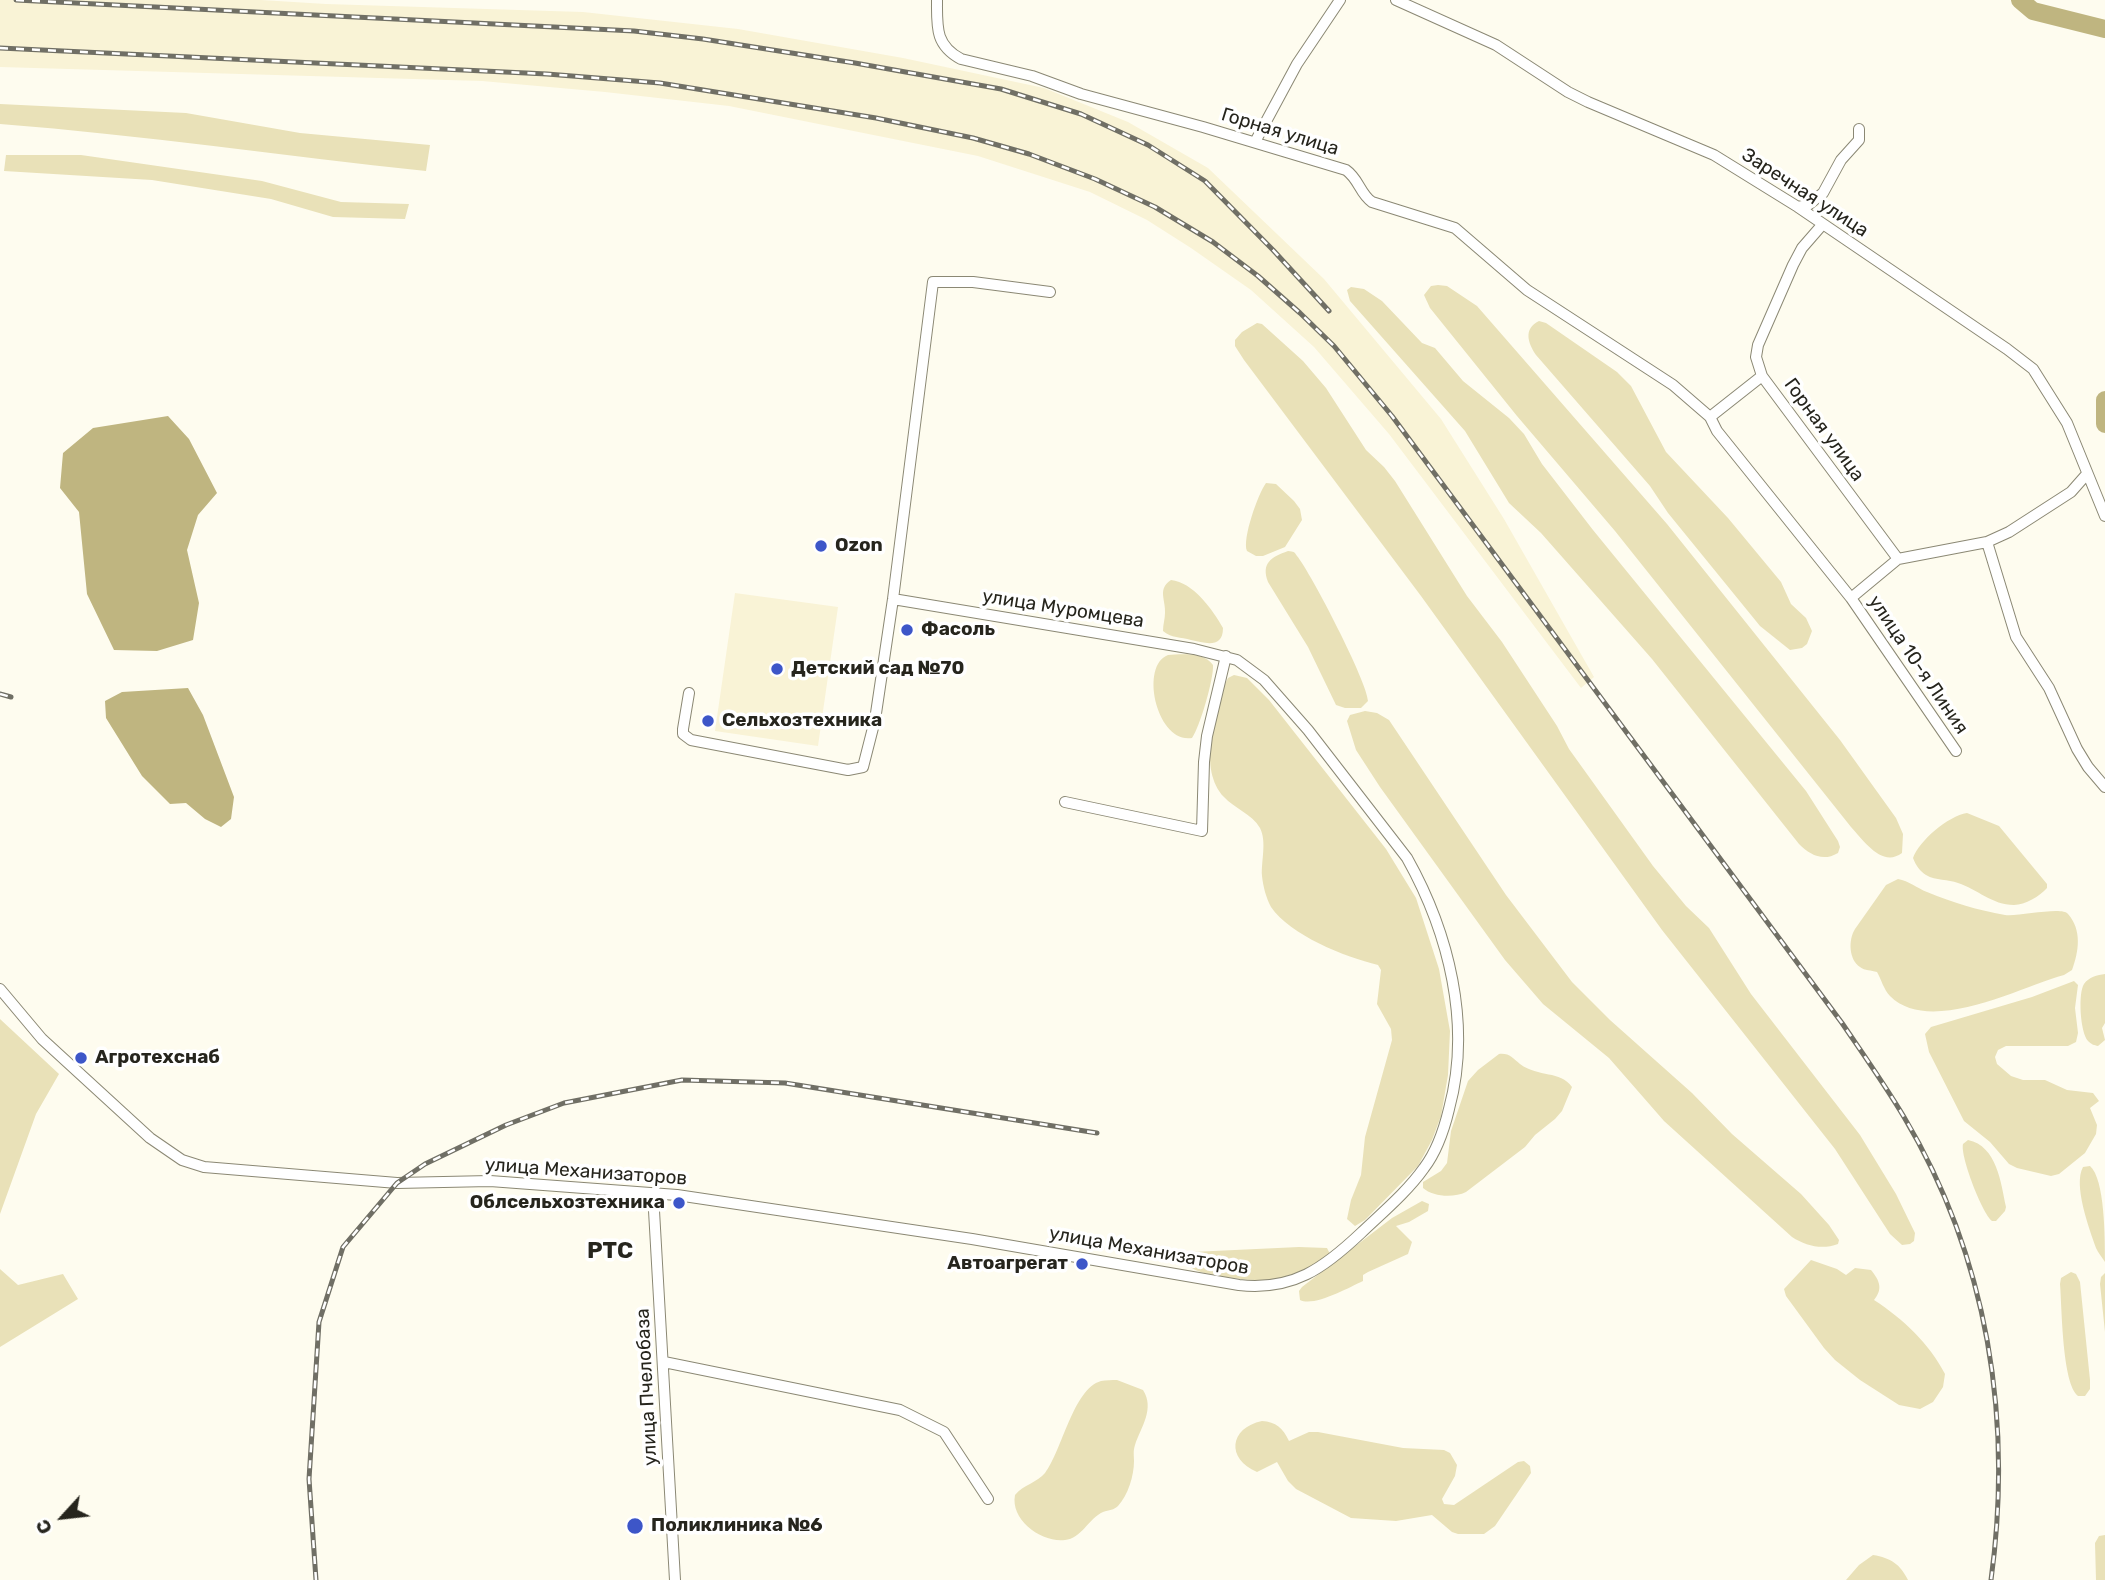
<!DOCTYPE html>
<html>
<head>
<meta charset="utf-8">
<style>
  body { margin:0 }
  #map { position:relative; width:2105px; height:1580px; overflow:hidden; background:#fefcef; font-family:Rubik,sans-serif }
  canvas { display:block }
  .north { position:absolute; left:28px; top:1482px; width:70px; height:70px; -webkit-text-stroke:5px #fff; paint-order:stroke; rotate:243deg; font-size:19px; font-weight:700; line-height:28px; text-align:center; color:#26251d }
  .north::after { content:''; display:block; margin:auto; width:24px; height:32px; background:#26251d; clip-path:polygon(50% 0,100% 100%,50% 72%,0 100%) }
</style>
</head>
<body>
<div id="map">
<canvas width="2105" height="1580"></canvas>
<div class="north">С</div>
</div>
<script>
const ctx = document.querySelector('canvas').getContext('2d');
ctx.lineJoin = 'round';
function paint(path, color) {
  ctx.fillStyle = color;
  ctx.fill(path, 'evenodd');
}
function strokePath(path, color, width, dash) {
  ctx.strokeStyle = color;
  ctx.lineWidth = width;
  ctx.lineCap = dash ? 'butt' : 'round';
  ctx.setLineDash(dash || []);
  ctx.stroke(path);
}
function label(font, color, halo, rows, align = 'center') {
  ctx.font = font + ' Rubik,sans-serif';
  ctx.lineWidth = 7;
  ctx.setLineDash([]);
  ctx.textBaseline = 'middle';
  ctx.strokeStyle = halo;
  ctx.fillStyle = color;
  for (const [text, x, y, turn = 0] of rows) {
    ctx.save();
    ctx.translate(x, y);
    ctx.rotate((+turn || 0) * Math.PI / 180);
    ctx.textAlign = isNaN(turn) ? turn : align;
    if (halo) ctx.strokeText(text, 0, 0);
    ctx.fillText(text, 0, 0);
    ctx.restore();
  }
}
paint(new Path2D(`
  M0 0H261L326 4 583 12 738 29 903 58 1044 88 1128 122 1208 168 1324 279 1441 419 1504 519 1594 677 1581 688 1389 434 1314 347 1251 290 1191 248 1147 220 1090 192 978 156 729 106 605 92 482 81 0 67Z
  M735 593 838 607 818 746 715 731Z`), '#f9f3d6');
paint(new Path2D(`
  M0 104 186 113 300 133 430 145 426 171C284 156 143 135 0 124Z
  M6 155H81L262 181 341 202 409 204 405 219 333 217 271 199 152 180 4 171Z
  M1438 285 1447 286 1477 306 1667 524 1840 740 1896 818 1903 834 1902 853C1882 868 1864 841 1851 827L1615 531 1517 416 1430 308 1424 295 1431 286Z
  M1351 287 1364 289 1382 301 1422 343 1435 348 1463 381 1509 418 1524 434 1542 464 1593 530 1806 791 1838 841 1840 847 1838 853C1823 862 1810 855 1799 844L1652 659 1541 533 1509 503 1465 431 1350 301 1347 290Z
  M1539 321 1546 323 1617 372 1631 386 1666 452 1728 518 1781 582 1791 604 1806 618 1812 631 1807 644 1802 648 1790 650 1760 626 1668 513 1650 486 1536 355C1528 343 1523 329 1539 321Z
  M1257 323 1262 324 1303 361 1326 388 1366 450 1384 467 1395 481 1467 596 1502 642 1557 726 1569 749 1653 866 1686 906 1709 928 1751 994 1860 1135 1896 1194 1915 1233 1914 1241 1910 1244 1902 1245 1890 1234 1835 1149 1662 930 1421 596 1244 360 1235 346V340L1242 332Z
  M1266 483 1276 484 1294 501 1300 509 1302 520 1285 547 1263 556H1256L1247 551C1242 539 1258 494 1266 483Z
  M1288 551C1294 552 1294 551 1297 556 1311 573 1368 683 1368 701L1361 708H1345L1336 705 1308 647 1268 582C1261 563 1271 557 1288 551Z
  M1171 580C1193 582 1213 610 1223 628 1223 649 1205 643 1191 640 1181 637 1171 638 1163 631 1163 624 1165 619 1165 613 1166 600 1157 589 1171 580Z
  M1168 655C1182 654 1204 652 1213 665 1214 678 1200 727 1192 738 1157 744 1139 666 1168 655Z
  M1234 675 1247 678 1269 700 1386 849 1416 898 1439 969 1450 1031 1448 1075 1441 1116 1432 1140 1418 1166 1365 1220 1355 1226 1347 1219 1351 1200 1361 1175 1365 1137 1392 1040 1391 1029 1377 1004 1381 970 1378 965C1345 957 1290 935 1271 907 1266 898 1263 886 1262 876 1261 861 1267 842 1260 828 1252 814 1234 808 1224 797 1198 770 1214 714 1225 684L1228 678Z
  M1365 711 1377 713 1389 720 1506 895 1572 982 1610 1020 1692 1093 1732 1134 1801 1194 1829 1225 1839 1240 1838 1244C1822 1250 1806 1246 1792 1237L1664 1121 1609 1058 1543 1004 1505 960 1380 787 1356 750 1347 721 1350 715Z
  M1967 813 1999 826 2047 884V888C2040 896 2025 905 2014 905 1992 905 1977 889 1958 883 1948 879 1936 881 1926 875 1920 871 1916 866 1913 858 1919 841 1948 816 1967 813Z
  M1898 879C1909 881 1917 888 1927 892 1954 903 1977 910 2005 915 2018 917 2062 906 2068 914 2082 930 2079 951 2072 970L2064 975C2020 987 1930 1036 1890 996 1884 990 1881 979 1877 972 1871 970 1865 971 1860 967 1849 960 1848 940 1855 929L1886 885Z
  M2105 974V1023L2102 1028 2105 1040 2098 1046C2094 1045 2092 1045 2088 1041 2080 1032 2078 993 2084 984 2089 977 2097 975 2105 974Z
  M2074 981 2078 985 2075 1008 2078 1033 2076 1042 2068 1046H2006L1998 1050 1995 1057 1997 1064 2011 1076 2023 1080H2045L2067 1090 2093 1093 2099 1101 2090 1108 2097 1125 2096 1134 2085 1153 2059 1174 2051 1176 2017 1168 2009 1164 1990 1142 1964 1121 1929 1052 1925 1034 1931 1027 2032 997Z
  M0 1019 59 1074 36 1114 0 1214Z
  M1499 1054C1510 1053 1512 1058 1520 1064 1539 1078 1560 1070 1572 1087L1562 1111 1555 1119 1535 1135 1525 1147 1466 1192C1454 1198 1433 1197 1423 1188V1182L1441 1171 1447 1163 1451 1131 1468 1081 1478 1070Z
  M1968 1140C1997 1146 2001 1183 2006 1207L2005 1211 1996 1221H1992C1982 1213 1960 1156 1963 1144Z
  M2090 1166C2105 1179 2105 1238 2105 1262 2102 1257 2098 1253 2096 1248 2089 1228 2073 1185 2083 1167Z
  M1422 1201 1429 1204 1428 1211 1409 1222 1396 1226 1412 1242 1408 1254 1368 1272 1363 1275V1281C1348 1288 1314 1307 1300 1300L1299 1291 1302 1287 1392 1218Z
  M1299 1247 1327 1248 1330 1254 1327 1258C1280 1283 1266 1284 1215 1275 1204 1273 1192 1271 1185 1262L1192 1252Z
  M1811 1260 1837 1269 1846 1275 1855 1268 1871 1270C1880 1281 1883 1289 1874 1300 1903 1319 1929 1343 1945 1374L1943 1387 1933 1402 1920 1409 1899 1405 1860 1380 1835 1360 1824 1348 1786 1296 1784 1289Z
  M0 1269 18 1285 63 1274 78 1299 0 1347Z
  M2071 1272 2076 1274 2080 1282 2090 1380V1389L2085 1396H2078C2062 1383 2062 1308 2060 1284L2061 1278Z
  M2105 1273V1332L2100 1284 2101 1277Z
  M1117 1380 1143 1390C1155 1409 1141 1427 1135 1445 1133 1451 1134 1455 1134 1461 1134 1476 1128 1495 1118 1506 1114 1510 1109 1510 1103 1512 1089 1518 1081 1539 1065 1540 1042 1543 1010 1520 1015 1495 1023 1485 1038 1482 1045 1473 1062 1451 1073 1389 1101 1381 1106 1380 1112 1380 1117 1380Z
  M1262 1421C1276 1422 1283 1428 1289 1441L1309 1432H1318L1403 1448 1444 1450 1450 1453 1457 1465 1455 1476 1442 1499 1444 1504 1454 1505 1518 1462 1524 1461 1530 1466 1531 1473 1495 1526 1484 1534H1458L1452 1532 1432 1515 1396 1521 1351 1518 1296 1489 1288 1481 1277 1462 1257 1472C1226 1459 1229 1428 1262 1421Z
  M2105 1535V1580H2096L2095 1543 2099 1536Z
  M1873 1555C1891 1558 1900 1564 1908 1580H1846L1859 1565Z`), '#e9e1b8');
paint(new Path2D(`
  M168 416 189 439 217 493 198 515 187 550 199 603 193 640 157 651 114 650 87 594 79 512 60 488 63 453 93 428Z
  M188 688 203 715 234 797 231 819 221 827 205 819 186 803 170 804 142 776 106 718 105 701 122 692Z`), '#bfb580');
strokePath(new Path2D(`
  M2020 0 2033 11 2105 29
  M2105 400V424`), '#bfb580', 18);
const minor = new Path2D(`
  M937 0C937 27 935 45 961 59L1032 76 1081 94 1203 127 1346 170C1359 179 1360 194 1372 202L1455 228 1527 290 1673 385 1710 417 1717 431 1851 598 1956 751
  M1396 0 1496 45 1568 92 1588 102 1714 155 1798 207 2007 349 2033 369 2067 423 2105 516
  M1255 142 1297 64 1340 0
  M1798 207 1808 205 1823 193 1841 160 1859 140V129
  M1762 376 1756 357 1758 345 1793 265 1802 248 1822 225
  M1710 417 1762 376 1898 559
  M1987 542 2016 637 2049 688 2077 749 2088 767 2105 787
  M1851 598 1898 559 1987 542 2009 532 2071 492 2086 475
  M689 693 683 729V734L691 740 848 770 863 767 875 720 893 599 933 282H973L1050 292
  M1065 802 1202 831 1204 762 1207 736 1226 656
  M0 989 42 1039 150 1138 182 1160 204 1167 397 1183 490 1181 677 1195 972 1239 1239 1285C1293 1291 1324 1268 1361 1233 1383 1212 1407 1192 1424 1168 1437 1151 1444 1130 1449 1109 1472 1025 1449 933 1407 858L1308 730 1264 680 1237 660 1194 649 893 599
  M653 1193 675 1580
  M664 1362 900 1410 944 1432 988 1499`);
strokePath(minor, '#8b8874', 12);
strokePath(minor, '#fff', 10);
const rail = new Path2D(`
  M16 0 634 31 703 39 855 63 1001 89 1081 114 1148 145 1205 181 1273 250 1329 311
  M0 48 547 74 660 83 876 118 973 138 1029 154 1095 179 1155 207 1213 242 1258 276 1300 313 1334 346 1392 416 1842 1023C1863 1054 1885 1085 1904 1117 1988 1258 2013 1419 1991 1580
  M0 694 11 697
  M316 1580 309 1479 319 1322 343 1247 397 1183 425 1164 506 1125 564 1103 682 1080 785 1083 1097 1133`);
strokePath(rail, '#706f65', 5);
strokePath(rail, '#fff', 2.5, [8]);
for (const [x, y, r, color] of [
  [821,546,7,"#3d56c8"],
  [907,630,7,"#3d56c8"],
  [777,669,7,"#3d56c8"],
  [708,721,7,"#3d56c8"],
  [81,1058,7,"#3d56c8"],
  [679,1203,7,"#3d56c8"],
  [1082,1264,7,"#3d56c8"],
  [635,1526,9,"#3d56c8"]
]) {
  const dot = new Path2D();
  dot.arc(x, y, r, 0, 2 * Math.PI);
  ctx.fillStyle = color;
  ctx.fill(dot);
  strokePath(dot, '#fff', 2.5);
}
label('19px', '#26251d', '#fff', [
  ["Горная улица",1280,132,17],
  ["Заречная улица",1805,193,33],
  ["Горная улица",1824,430,54],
  ["улица Муромцева",1063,609,9],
  ["улица 10-я Линия",1918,665,56],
  ["улица Механизаторов",586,1172,4],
  ["улица Механизаторов",1149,1251,10],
  ["улица Пчелобаза",647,1387,-93]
]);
label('bold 19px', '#26251d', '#fff', [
  ["Ozon",835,546],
  ["Фасоль",921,630],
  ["Детский сад №70",791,669],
  ["Сельхозтехника",722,721],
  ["Агротехснаб",95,1058],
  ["Облсельхозтехника",665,1203,"right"],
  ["Автоагрегат",1068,1264,"right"],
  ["Поликлиника №6",651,1526]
], 'left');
label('bold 23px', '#26251d', '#fff', [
  ["РТС",610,1251]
]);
</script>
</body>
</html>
